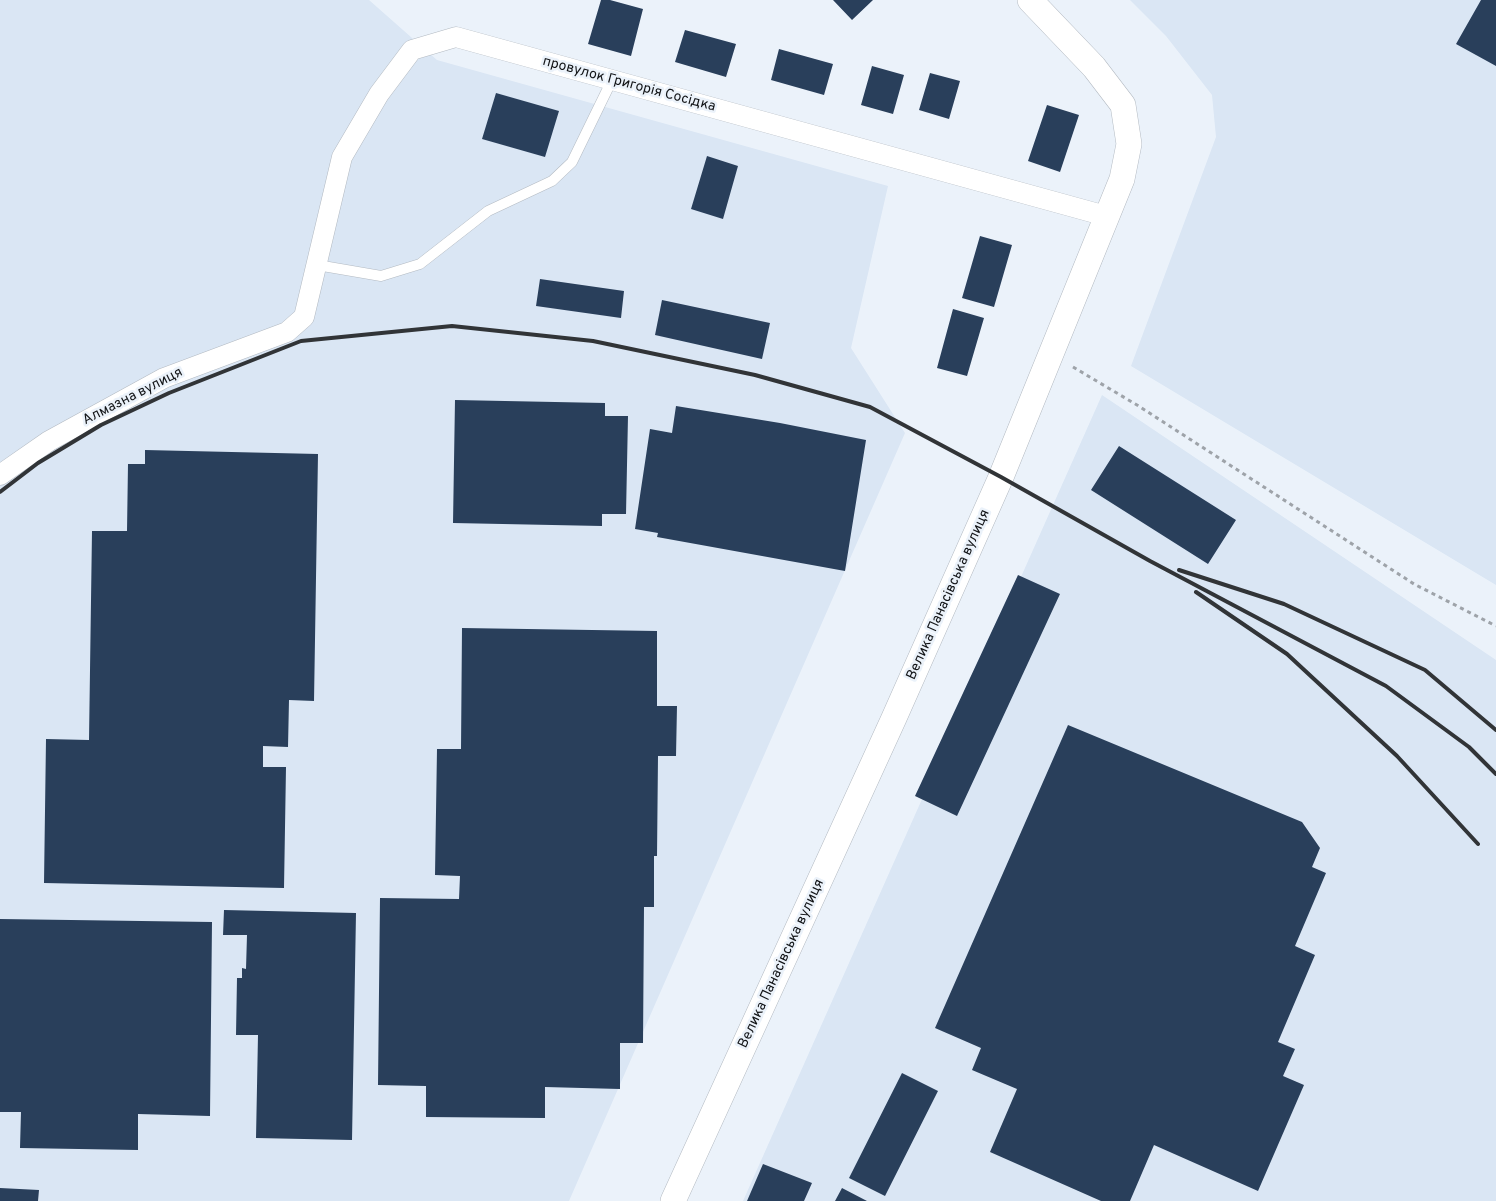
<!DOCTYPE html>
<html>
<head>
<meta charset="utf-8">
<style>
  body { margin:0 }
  canvas { display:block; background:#ebf2fa }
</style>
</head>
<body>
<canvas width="1496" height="1201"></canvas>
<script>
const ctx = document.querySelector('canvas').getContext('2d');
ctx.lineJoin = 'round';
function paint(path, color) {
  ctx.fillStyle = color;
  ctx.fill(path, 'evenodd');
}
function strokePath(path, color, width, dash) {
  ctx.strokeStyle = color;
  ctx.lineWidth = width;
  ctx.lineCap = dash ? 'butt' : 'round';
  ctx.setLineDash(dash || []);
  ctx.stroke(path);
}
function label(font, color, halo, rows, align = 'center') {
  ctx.font = font + ' Overpass,sans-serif';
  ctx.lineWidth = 5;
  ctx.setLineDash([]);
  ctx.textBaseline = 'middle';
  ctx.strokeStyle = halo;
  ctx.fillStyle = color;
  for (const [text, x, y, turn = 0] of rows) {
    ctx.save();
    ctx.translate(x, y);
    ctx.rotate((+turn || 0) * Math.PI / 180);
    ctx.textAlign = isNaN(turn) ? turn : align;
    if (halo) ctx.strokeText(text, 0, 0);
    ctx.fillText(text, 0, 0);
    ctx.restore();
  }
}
paint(new Path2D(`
  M0 0H369L437 60 888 186 851 348 905 433 569 1201H0Z
  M1130 0H1496V585L1131 366 1216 137 1212 95 1166 36Z
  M1102 395 1496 660V1201H743Z`), '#dae6f4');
paint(new Path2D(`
  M601 0H610L643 9 631 56 588 44Z
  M833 0H873L852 20Z
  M1481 0H1496V66L1456 44Z
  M685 30 736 44 726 77 675 62Z
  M779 49 833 64 824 95 771 80Z
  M872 66 904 75 893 114 861 105Z
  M930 73 960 81 949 119 919 110Z
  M496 93 559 111 545 157 482 139Z
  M1047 105 1079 115 1060 172 1028 161Z
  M707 156 738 166 723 219 691 209Z
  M980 236 1012 245 994 307 962 298Z
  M540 279 624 291 621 318 536 306Z
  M662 300 770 323 762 359 655 335Z
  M953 309 984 318 967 376 937 368Z
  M455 400 605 403V416H628L626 514H602V526L453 523Z
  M676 406 780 423 866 440 845 571 657 537 658 533 635 529 650 429 672 433Z
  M1119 446 1236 520 1208 564 1091 490Z
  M145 450 318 454 314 701 289 700 288 747 263 746V767H286L284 888 44 883 46 739 89 740 92 531H127L128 464H145Z
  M1018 575 1060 594 957 816 915 796Z
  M462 628 657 631V706H677L676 756H658L657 856H654V907H644L643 1043H620V1089L545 1087V1118L426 1117V1086L378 1085 380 898 459 899 460 876 435 875 437 749H461Z
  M1068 725 1302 822 1320 848 1312 867 1326 873 1295 946 1315 955 1278 1042 1295 1049 1283 1076 1304 1085 1258 1191 1154 1145 1130 1201H1101L990 1152 1017 1089 972 1070 981 1048 935 1028Z
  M224 910 356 913 352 1140 256 1138 258 1035H236L237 978H242V968L246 969 247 935H223Z
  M0 919 212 922 210 1116 138 1114V1150L20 1148 21 1112H0Z
  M902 1073 938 1091 885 1196 849 1178Z
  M763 1164 812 1183 804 1201H747Z
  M0 1188 39 1190 38 1201H0Z
  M842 1188 867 1201H835Z`), '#293f5b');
const service = new Path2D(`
  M317 265 381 276 420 264 488 211 552 181 572 162 612 80`);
const minor = new Path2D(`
  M0 475 49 441 164 378 287 332 304 317 342 157 379 94 412 50 456 37 1106 216`);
const tertiary = new Path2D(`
  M673 1201 894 718 1001 477 1122 179 1129 144 1123 105 1094 67 1030 0`);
strokePath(service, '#b3bac2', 11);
strokePath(minor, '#b3bac2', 21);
strokePath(tertiary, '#b3bac2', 26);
strokePath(new Path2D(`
  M1073 367 1137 405 1414 584 1496 626`), '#9ea3a9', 3, [4, 4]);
strokePath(service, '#fff', 10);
strokePath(minor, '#fff', 20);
strokePath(tertiary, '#fff', 25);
strokePath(new Path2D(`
  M0 492 38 463 101 425 169 393 301 341 452 326 593 341 755 375 870 407 1001 477 1150 561 1386 686 1469 747 1496 774
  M1179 570 1284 604 1425 670 1496 730
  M1196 592 1287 654 1397 756 1478 844`), '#313437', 4);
label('14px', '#111316', '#ebf2fa', [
  ["провулок Григорія Сосідка",629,85,15],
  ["Алмазна вулиця",133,397,-27],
  ["Велика Панасівська вулиця",949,595,-66],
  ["Велика Панасівська вулиця",782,964,-65]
]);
</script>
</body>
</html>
